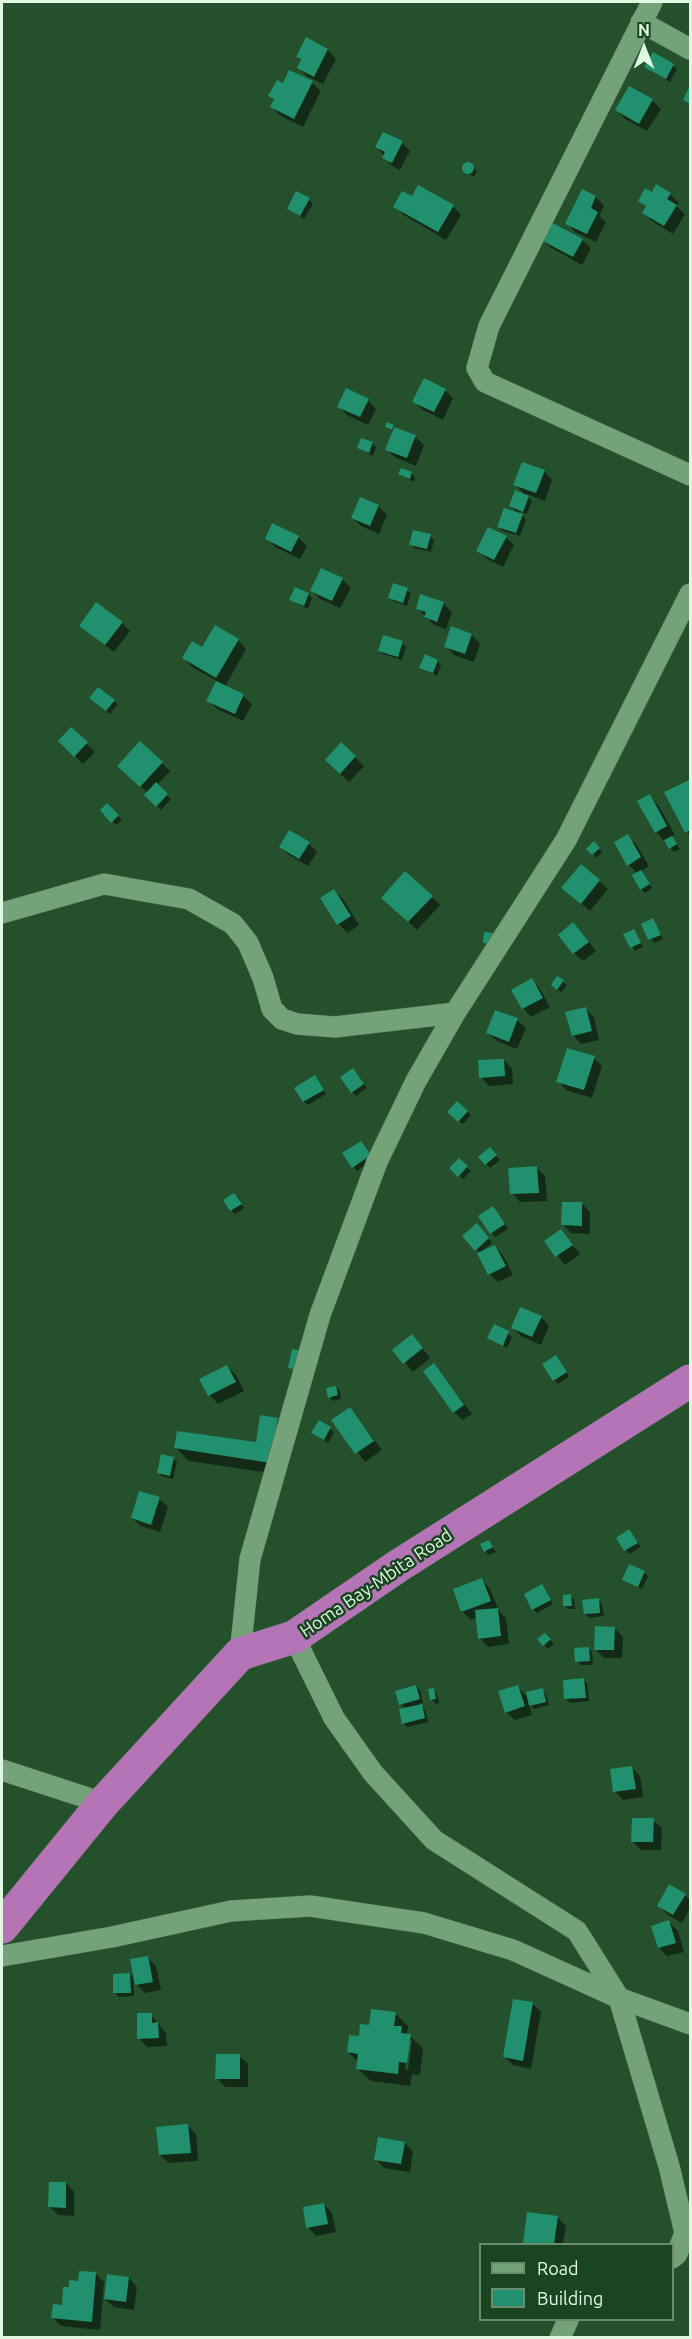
<!DOCTYPE html>
<html>
<head>
<meta charset="utf-8">
<style>
  body { margin:0 }
  #map { position:relative; width:692px; height:2339px; overflow:hidden; background:#24502b; font-family:Ubuntu,sans-serif }
  canvas { display:block }
  .frame { position:absolute; inset:0; border:3px solid #e0f8e2; pointer-events:none }
  .legend { position:absolute; left:479px; top:2243px; width:195px; height:78px; box-sizing:border-box; background:#194521; border:2px solid #698d6e; margin:0; padding:8px 10px; list-style:none; font-size:18px; color:#e0f8e2 }
  .legend li { display:flex; align-items:center; gap:12px; height:30px }
  .legend b { width:30px; border:2px solid #698d6e }
  .north { position:absolute; left:614px; top:18px; width:60px; height:60px; -webkit-text-stroke:4px #194521; paint-order:stroke; rotate:0deg; font-size:16px; font-weight:700; line-height:24px; text-align:center; color:#e0f8e2 }
  .north::after { content:''; display:block; margin:auto; width:21px; height:27px; background:#e0f8e2; clip-path:polygon(50% 0,100% 100%,50% 72%,0 100%) }
</style>
</head>
<body>
<div id="map">
<canvas width="692" height="2339"></canvas>
<div class="frame"></div>
<ul class="legend">
<li><b style="height:8px;background:#74a279"></b>Road</li>
<li><b style="height:16px;background:#20906f"></b>Building</li>
</ul>
<div class="north">N</div>
</div>
<script>
const ctx = document.querySelector('canvas').getContext('2d');
ctx.lineJoin = 'round';
function paint(path, color) {
  ctx.fillStyle = color;
  ctx.fill(path, 'evenodd');
}
function strokePath(path, color, width, dash) {
  ctx.strokeStyle = color;
  ctx.lineWidth = width;
  ctx.lineCap = dash ? 'butt' : 'round';
  ctx.setLineDash(dash || []);
  ctx.stroke(path);
}
function label(font, color, halo, rows, align = 'center') {
  ctx.font = font + ' Ubuntu,sans-serif';
  ctx.lineWidth = 5;
  ctx.setLineDash([]);
  ctx.textBaseline = 'middle';
  ctx.strokeStyle = halo;
  ctx.fillStyle = color;
  for (const [text, x, y, turn = 0] of rows) {
    ctx.save();
    ctx.translate(x, y);
    ctx.rotate((+turn || 0) * Math.PI / 180);
    ctx.textAlign = isNaN(turn) ? turn : align;
    if (halo) ctx.strokeText(text, 0, 0);
    ctx.fillText(text, 0, 0);
    ctx.restore();
  }
}
paint(new Path2D(`
  M306 39 328 50 336 59 323 84 307 76 298 67 302 61 297 57Z
  M653 54 677 69 670 82 646 67Z
  M312 83 321 91 303 127 281 116 272 107 275 101 270 96 283 85Z
  M652 100 661 109 647 131 625 119 617 110Z
  M402 143 410 151 400 170 392 166 377 147Z
  M469 163 477 171 474 177 464 170 463 167Z
  M583 191 596 197 604 206 599 216 606 222 596 242 575 232 567 223Z
  M652 194H670L679 203 676 206 685 214 673 234 652 221 644 213 647 208 640 200Z
  M412 198 453 206 461 215 446 240 404 215 395 206Z
  M309 200 313 204 304 219 289 209Z
  M541 239 582 240 591 248 582 265 550 247Z
  M445 390 453 398 443 420 423 410 414 401Z
  M368 400 376 409 368 425 347 415 339 406Z
  M393 426 396 430 415 437 424 445 416 466 396 458 387 450 394 432 386 427Z
  M372 443 376 447 373 456 358 448Z
  M544 471 552 480 545 501 524 493 532 501 527 514 518 511 526 519 520 536 503 531 499 527 519 514 511 506 527 497 515 484Z
  M411 473 415 477 414 482 400 474Z
  M361 499 379 507 387 515 379 534 361 526 353 518Z
  M430 536 434 540 431 552 414 548 410 544Z
  M298 537 307 546 300 559 275 547 267 538Z
  M506 537 514 545 503 567 487 559 478 550Z
  M342 579 351 588 340 608 320 599 312 591Z
  M394 585 407 590 411 593 407 606 393 601 389 597Z
  M308 594 312 598 308 609 291 600Z
  M443 603 452 612 446 629 434 625 417 608Z
  M122 623 130 631 114 652 81 626Z
  M472 635 480 644 474 662 454 655 446 646Z
  M238 640 246 649 225 687 243 696 252 704 243 721 217 709 208 700 217 681 192 667 184 658 203 649Z
  M402 643 406 647 402 660 383 654 379 651Z
  M437 661 441 665 437 676 421 667Z
  M114 701 118 704 110 714 95 702Z
  M71 729 95 752 83 764 60 741Z
  M341 744 364 766 349 782 335 769Z
  M162 763 170 771 157 785 171 799 161 810 146 795 148 793 128 775Z
  M688 782 690 784V836L666 793Z
  M650 796 658 805 675 835 671 837 680 849 674 852 656 832Z
  M107 805 122 820 116 825 102 810Z
  M627 836 636 844 649 866 641 871 652 888 645 893 641 889 637 873 629 865Z
  M309 844 317 852 308 866 289 855 281 846Z
  M594 844 602 852 597 858 588 849Z
  M581 866 608 889 590 911 563 888Z
  M334 891 343 899 359 925 347 933 339 924 322 898Z
  M432 897 440 905 417 930 391 906Z
  M653 920 663 939 654 943 643 925Z
  M633 931 643 947 635 951 625 934Z
  M582 933 596 951 583 961 574 953Z
  M532 980 540 989 550 1007 531 1017 523 1008Z
  M563 982 567 985 562 992 556 989Z
  M585 1009 594 1017 599 1040 581 1044 573 1035Z
  M517 1020 526 1028 517 1049 497 1041 488 1033Z
  M594 1058 602 1066 592 1098 566 1090 558 1081Z
  M504 1060 512 1069 513 1084 489 1086 481 1077Z
  M356 1074 367 1088 356 1096 352 1092Z
  M318 1081 326 1094 308 1105 304 1102Z
  M457 1103 471 1115 463 1124 453 1116Z
  M360 1143 374 1159 357 1171 344 1154Z
  M490 1149 500 1160 490 1168 480 1157Z
  M459 1160 471 1171 463 1179 451 1168Z
  M537 1168 545 1176 547 1201 520 1202 512 1193Z
  M238 1198 244 1208 235 1214 231 1210Z
  M582 1204 590 1212V1234L571 1233 563 1225Z
  M496 1212 508 1229 495 1237 480 1216Z
  M477 1226 492 1243 481 1252 495 1247 503 1255 513 1275 498 1282 489 1274 479 1252 464 1236Z
  M561 1231 580 1254 565 1265 546 1241Z
  M541 1317 549 1326 541 1345 521 1336 513 1328Z
  M494 1326 512 1337 507 1348 489 1338Z
  M420 1345 430 1358 413 1372 394 1350Z
  M559 1361 569 1376 558 1384 554 1380Z
  M433 1365 472 1414 463 1420 454 1412Z
  M227 1367 236 1375 244 1391 218 1404 210 1395Z
  M336 1387 340 1391 341 1399 333 1401 329 1397Z
  M349 1408 382 1450 365 1462 333 1420Z
  M277 1419 290 1432 284 1475 189 1461 176 1448 258 1444Z
  M330 1428 334 1432 328 1443 313 1433Z
  M173 1458 177 1462 173 1479 162 1476 158 1472Z
  M159 1499 168 1507 160 1532 141 1526 132 1518Z
  M629 1531 641 1547 629 1554 618 1538Z
  M488 1541 496 1552 489 1555 485 1551Z
  M644 1572 648 1576 642 1589 624 1579Z
  M482 1580 490 1589 499 1611 506 1618 509 1644 488 1647 480 1638 477 1617 471 1620 462 1611Z
  M542 1586 553 1604 537 1613 533 1609Z
  M570 1596 574 1600 575 1609H569L565 1606Z
  M599 1600 602 1604 604 1616 589 1618 585 1614Z
  M615 1629 623 1637 622 1658H604L595 1649Z
  M545 1635 554 1644 548 1649 539 1639Z
  M588 1648 592 1652 593 1665H581L577 1661Z
  M583 1679 587 1683 589 1701 570 1703 566 1699Z
  M416 1686 420 1690 423 1703 419 1704 425 1710 428 1722 407 1727 403 1723 406 1709 401 1704Z
  M518 1687 528 1698 542 1690 546 1694 549 1705 534 1709 529 1704 532 1715 515 1720 506 1712Z
  M433 1690 437 1694 439 1703 436 1704 432 1700Z
  M632 1768 640 1776 643 1797 623 1800 615 1791Z
  M653 1820 662 1828 661 1850H641L632 1841Z
  M685 1895 690 1900V1908L682 1923 667 1914 658 1906Z
  M669 1922 678 1931 684 1952 667 1956 659 1948Z
  M147 1957 156 1966 161 1990 145 1993 137 1985Z
  M130 1974 133 1978 134 1996 119 1997 115 1993Z
  M514 2000 533 2004 541 2012 531 2069 513 2065 505 2057Z
  M395 2013 408 2026 407 2034 423 2048 420 2075 412 2074 410 2086 371 2081 358 2069V2062L348 2052 370 2027ZM409 2039 412 2041 408 2070H405Z
  M151 2015 166 2033 167 2046 147 2047 139 2038Z
  M239 2056 248 2064V2087H225L217 2078Z
  M187 2125 196 2134 198 2161 169 2163 160 2155Z
  M405 2143 413 2152 410 2172 384 2168 376 2159Z
  M66 2183 74 2192V2216L58 2215 50 2207Z
  M324 2204 332 2213 336 2232 316 2236 308 2227Z
  M557 2217 566 2226 563 2244 525 2243Z
  M96 2274 104 2282 100 2330 61 2326 53 2318 63 2307 70 2289Z
  M129 2278 137 2287 134 2310 114 2307 105 2299Z`), '#0007');
paint(new Path2D(`
  M306 37 328 49 314 77 297 68 301 59 296 57Z
  M653 52 674 64 666 79 644 67Z
  M289 70 313 81 294 119 270 107 274 99 268 96 277 80 283 83Z
  M690 85V104L683 100Z
  M629 86 653 99 639 124 615 110Z
  M383 132 403 141 392 163 382 158 385 152 375 147Z
  M462 168a6 6 0 1 1 12 0a6 6 0 1 1-12 0Z
  M656 184 671 193 667 199 677 205 664 226 642 213 646 206 638 201 645 188 652 192Z
  M418 185 454 205 438 232 393 207 402 191 412 196Z
  M582 189 596 196 591 208 598 212 587 234 565 224Z
  M296 191 310 198 300 216 287 209Z
  M549 221 583 239 573 257 539 239Z
  M424 378 446 389 434 412 412 402Z
  M346 388 369 399 360 417 337 407Z
  M387 422 394 425 392 430 385 427Z
  M394 427 416 435 407 458 385 450Z
  M361 438 373 442 369 453 357 448Z
  M522 462 545 470 536 493 513 485Z
  M401 468 412 472 410 479 398 474Z
  M515 490 529 496 523 512 509 506Z
  M360 497 379 505 370 526 351 518Z
  M504 508 523 514 516 533 497 527Z
  M272 523 299 536 291 552 265 539Z
  M488 527 507 536 494 560 476 551Z
  M413 530 431 534 427 549 409 545Z
  M321 568 343 578 332 601 310 591Z
  M393 583 408 588 403 603 388 598Z
  M295 587 309 593 304 606 289 600Z
  M420 594 444 602 437 622 424 617 426 612 416 609Z
  M96 602 123 622 105 645 79 626Z
  M215 625 239 639 216 678 182 658 192 641 202 647Z
  M451 626 472 634 465 654 444 647Z
  M383 635 403 641 398 657 378 651Z
  M425 654 438 660 433 673 419 668Z
  M216 681 244 694 235 714 206 701Z
  M98 687 115 700 106 711 89 698Z
  M71 727 88 742 74 757 58 741Z
  M140 741 163 762 140 787 117 766Z
  M341 742 356 756 340 774 325 760Z
  M689 780 690 830 685 833 664 792Z
  M156 782 168 794 156 807 144 795Z
  M650 794 667 826 655 833 637 801Z
  M107 803 119 815 111 823 100 810Z
  M289 830 310 842 299 859 279 847Z
  M628 834 641 857 627 866 614 842Z
  M672 836 677 844 669 849 664 840Z
  M594 841 600 848 592 855 586 849Z
  M581 864 600 880 581 904 561 888Z
  M641 870 650 884 640 890 632 875Z
  M405 871 433 896 408 922 381 898Z
  M334 889 351 916 337 925 320 898Z
  M653 918 661 935 648 940 641 924Z
  M573 922 589 942 573 954 558 935Z
  M634 929 641 943 630 948 623 934Z
  M484 932 494 933 492 944 483 943Z
  M557 976 564 980 557 990 551 985Z
  M532 978 543 998 522 1009 511 990Z
  M586 1007 592 1031 572 1036 565 1012Z
  M495 1010 518 1018 509 1042 486 1033Z
  M567 1048 595 1056 584 1090 556 1082Z
  M504 1059 505 1076 479 1078 478 1060Z
  M353 1068 364 1084 351 1093 340 1077Z
  M315 1075 324 1090 303 1102 294 1088Z
  M457 1101 468 1111 458 1122 447 1112Z
  M361 1141 371 1155 352 1168 342 1153Z
  M490 1147 497 1155 485 1165 478 1157Z
  M459 1158 468 1166 458 1177 449 1168Z
  M537 1166 539 1193 510 1194 508 1168Z
  M234 1193 242 1204 230 1211 223 1200Z
  M562 1202H582V1226L561 1225Z
  M493 1206 505 1224 490 1234 478 1216Z
  M477 1223 489 1238 475 1251 462 1236Z
  M561 1229 573 1245 555 1257 544 1241Z
  M495 1245 506 1266 488 1275 477 1253Z
  M520 1307 542 1316 532 1337 511 1328Z
  M494 1324 509 1331 503 1346 487 1338Z
  M412 1334 423 1348 403 1364 392 1350Z
  M292 1349 302 1351 298 1370 288 1368Z
  M556 1355 567 1372 553 1381 542 1364Z
  M434 1363 464 1405 453 1413 423 1371Z
  M227 1365 236 1382 208 1396 199 1379Z
  M336 1386 338 1395 328 1398 326 1388Z
  M350 1407 374 1441 355 1454 331 1420Z
  M260 1415 278 1418 271 1463 174 1448 177 1431 256 1442Z
  M319 1420 331 1427 324 1440 311 1433Z
  M161 1454 174 1457 170 1476 157 1473Z
  M139 1491 160 1497 151 1525 131 1518Z
  M629 1529 638 1543 624 1551 616 1538Z
  M489 1540 493 1547 484 1552 480 1544Z
  M629 1564 645 1571 638 1587 622 1580Z
  M482 1578 491 1601 461 1612 453 1589Z
  M542 1584 551 1600 532 1610 524 1594Z
  M571 1594 572 1606H563V1595Z
  M599 1598 600 1613 584 1614 582 1600Z
  M498 1608 501 1636 478 1639 475 1610Z
  M595 1626 615 1627 614 1650H594Z
  M545 1633 551 1639 543 1646 537 1639Z
  M589 1647 590 1661 575 1662 574 1648Z
  M584 1678 586 1698 564 1699 563 1680Z
  M416 1685 420 1699 399 1705 395 1691Z
  M518 1685 525 1706 505 1713 498 1691Z
  M434 1688 436 1699 430 1700 428 1689Z
  M543 1688 546 1702 529 1706 526 1692Z
  M422 1704 425 1718 402 1724 399 1709Z
  M632 1766 636 1789 613 1792 610 1769Z
  M632 1818H654L653 1842H631Z
  M669 1884 686 1894 673 1915 657 1906Z
  M669 1920 676 1943 658 1948 651 1926Z
  M148 1956 153 1982 135 1985 130 1959Z
  M130 1973 131 1993H113V1974Z
  M513 1999 533 2002 523 2061 503 2057Z
  M371 2009 396 2012 394 2026H402L401 2033 411 2034 407 2063 399 2062 398 2074 356 2069 358 2054 347 2052 349 2035 359 2036 360 2024 369 2025Z
  M137 2013H152V2023L158 2022 159 2038 137 2039Z
  M216 2054H240V2079H215Z
  M188 2124 191 2153 159 2155 156 2127Z
  M378 2137 405 2142 401 2164 374 2160Z
  M49 2182H66V2208L48 2207Z
  M324 2203 328 2224 306 2228 303 2207Z
  M527 2212 558 2216 554 2244 523 2243Z
  M79 2271 96 2272 92 2322 51 2318 53 2304 62 2305 63 2287H69V2280L78 2281Z
  M107 2274 129 2277 126 2302 104 2299Z`), '#20906f');
const minor = new Path2D(`
  M652 2 489 326 477 368 485 382 690 475
  M641 22 690 49
  M2 913 104 884 189 899 233 924 248 943 263 978 272 1009 282 1019 297 1024 335 1027 455 1013
  M294 1637 334 1718 373 1773 434 1840 577 1931 619 1998 669 2166 685 2233 677 2254 672 2258
  M240 1654 250 1559 320 1315 377 1162 416 1081 455 1013 566 840 690 594
  M2 1770 103 1803
  M2 1956 112 1937 231 1911 310 1906 424 1923 513 1950 619 1998 690 2024
  M560 2338 568 2320`);
const trunk = new Path2D(`
  M2 1927 103 1803 240 1654 294 1637 398 1566 690 1381`);
strokePath(minor, '#436c4c', 22);
strokePath(trunk, '#436c4c', 34);
strokePath(minor, '#74a279', 21);
strokePath(trunk, '#b574b5', 33);
label('18px', '#e0f8e2', '#194521', [
  ["Homa Bay-Mbita Road",376,1583,-34]
]);
</script>
</body>
</html>
